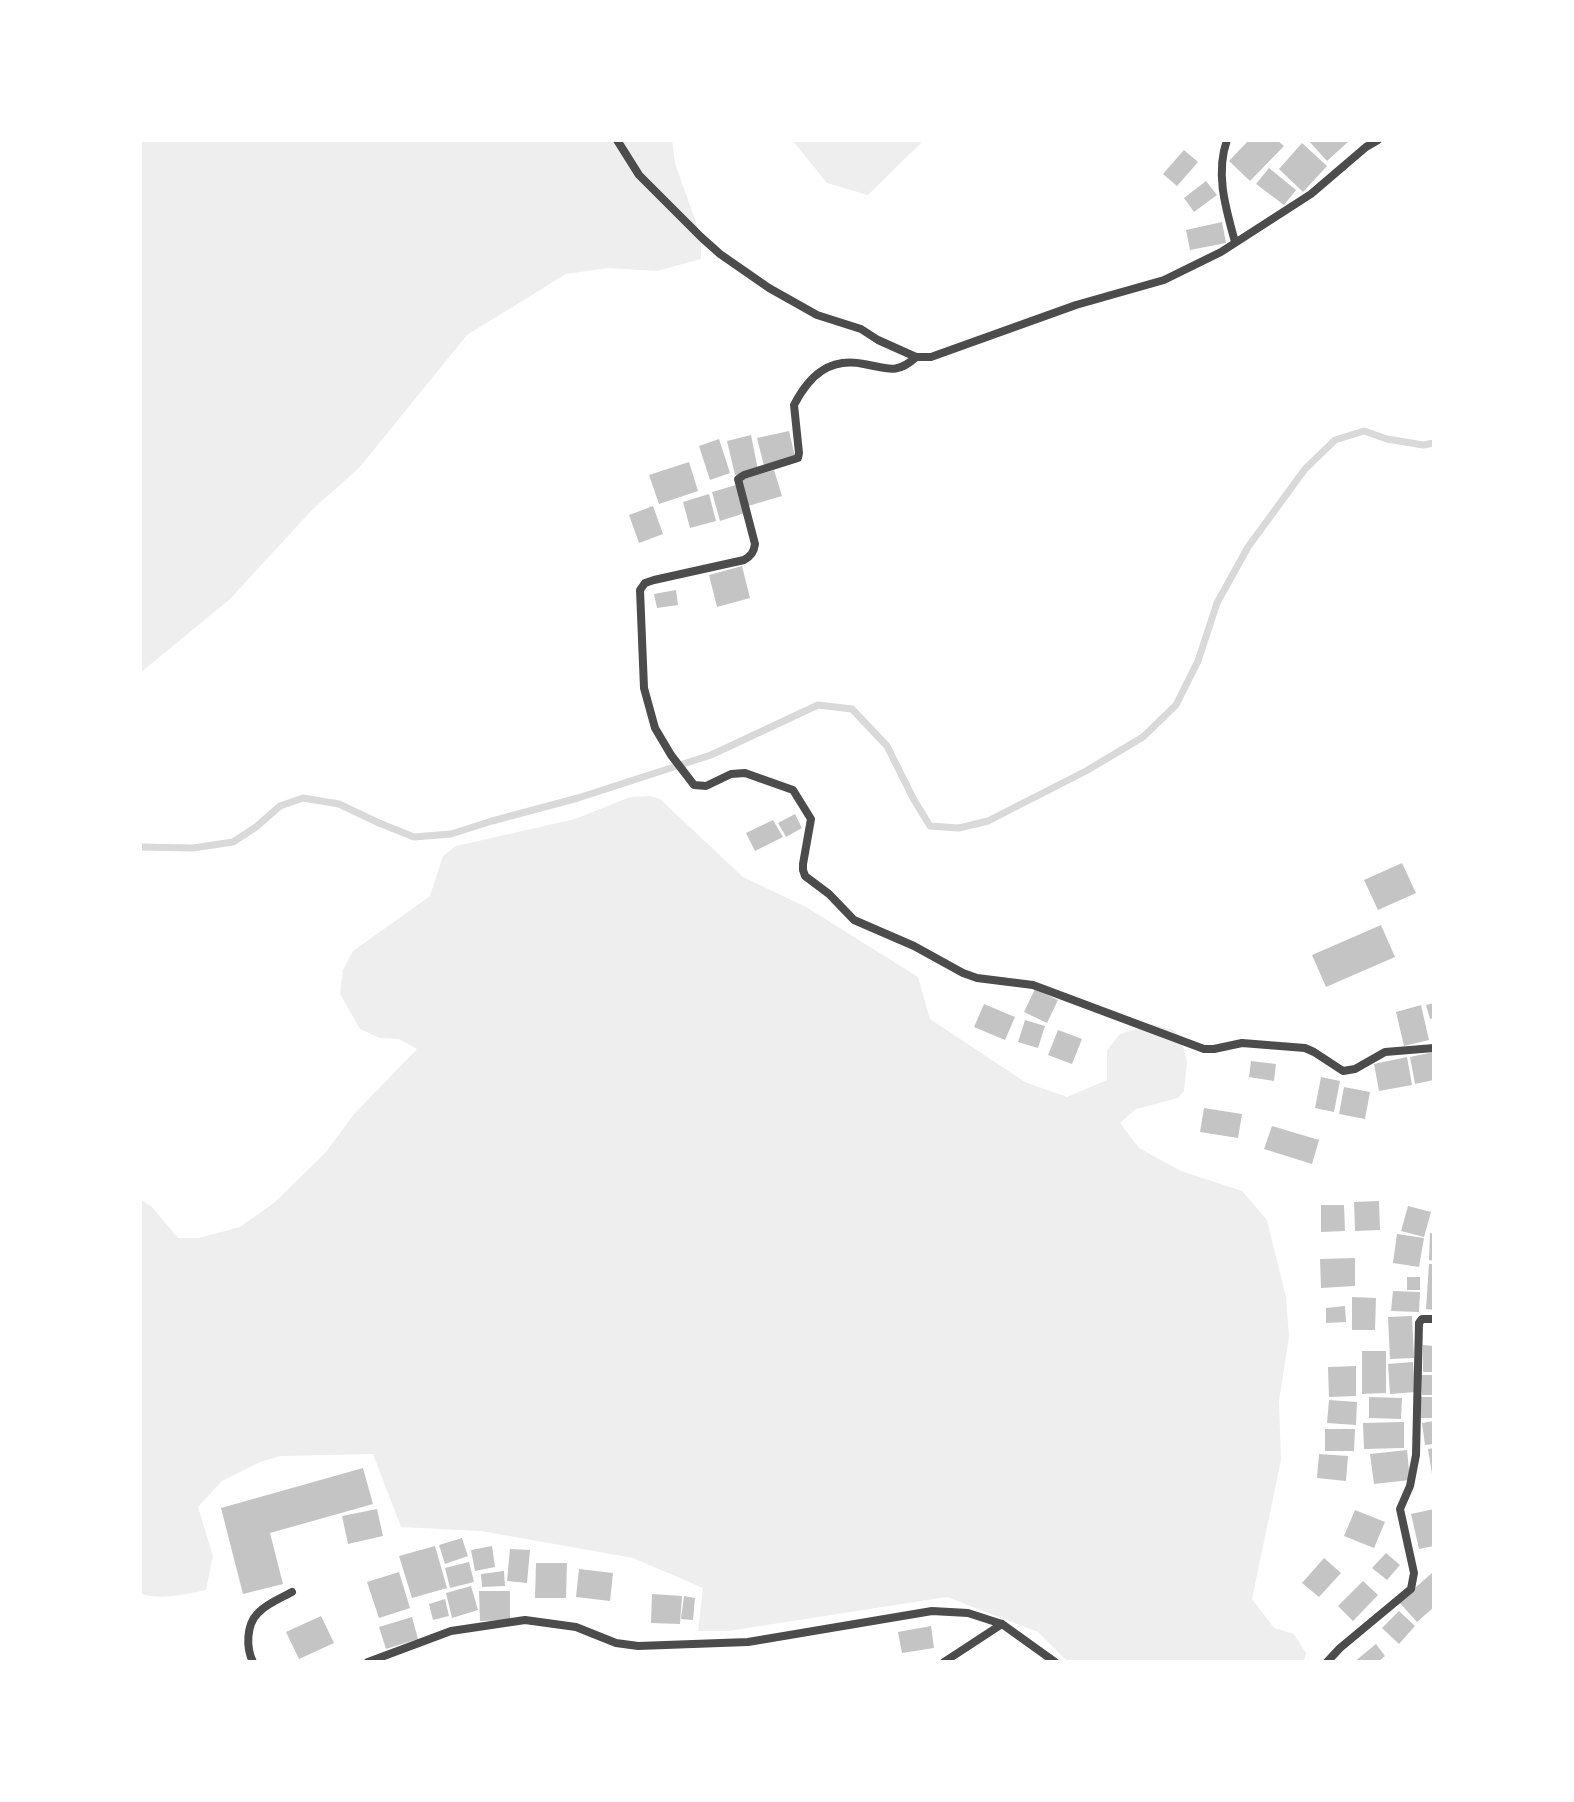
<!DOCTYPE html>
<html>
<head>
<meta charset="utf-8">
<style>
  body { margin:0 }
  #map { position:relative; width:1574px; height:1802px; overflow:hidden; background:#fff; font-family:"Nunito Sans",sans-serif }
  canvas { display:block }
  .frame { position:absolute; inset:0; border:142px solid #fff; pointer-events:none }
</style>
</head>
<body>
<div id="map">
<canvas width="1574" height="1802"></canvas>
<div class="frame"></div>
</div>
<script>
const ctx = document.querySelector('canvas').getContext('2d');
ctx.lineJoin = 'round';
function paint(path, color) {
  ctx.fillStyle = color;
  ctx.fill(path, 'evenodd');
}
function strokePath(path, color, width, dash) {
  ctx.strokeStyle = color;
  ctx.lineWidth = width;
  ctx.lineCap = dash ? 'butt' : 'round';
  ctx.setLineDash(dash || []);
  ctx.stroke(path);
}
paint(new Path2D(`
  M140 140H672L675 163 701 237V259L657 271 608 268 566 274 467 335 359 468 313 509 229 600 140 673Z
  M792 140H922L920 144 868 195 827 183Z
  M650 796 660 799 743 877 806 907 918 977 930 1019 1025 1082 1067 1097 1107 1080V1050L1120 1034 1152 1024 1174 1030 1181 1038 1187 1062 1184 1091 1178 1098 1136 1109 1120 1123 1139 1148 1181 1171 1242 1191 1267 1220 1286 1297 1289 1337 1279 1401 1281 1460 1252 1599 1274 1628 1294 1634 1306 1653 1304 1662H1068L1038 1632 947 1597 728 1631H698L703 1588 633 1558 481 1531 401 1527 373 1454 280 1456 260 1462 222 1481 198 1507 213 1556 206 1590C188 1594 157 1601 140 1593V1199L152 1207 178 1238H199L240 1227 275 1202 326 1152 354 1114 417 1049 399 1039 380 1038 360 1029 340 994 343 970 353 951 430 896 443 856 456 846 575 819 630 797Z`), '#eee');
strokePath(new Path2D(`
  M140 847 193 848 233 842 256 827 280 806 303 798 339 804 379 823 414 837 451 834 492 821 578 798 711 755 818 705 852 709 887 746 914 800 930 826 959 828 988 821 1086 771 1143 737 1176 705 1198 661 1217 603 1248 547 1305 469 1335 440 1364 431 1387 439 1423 445 1434 443`), '#d9d9d9', 7);
paint(new Path2D(`
  M1249 140H1277L1284 146 1250 181 1229 161Z
  M1308 140H1345L1348 142 1327 161Z
  M1302 143 1327 166 1303 192 1279 169Z
  M1184 150 1198 162 1177 186 1163 174Z
  M1269 168 1296 190 1284 205 1256 184Z
  M1206 181 1217 195 1194 212 1184 198Z
  M1222 222 1226 243 1190 250 1186 230Z
  M789 431 795 457 764 466 757 438Z
  M751 435 758 470 735 475 727 441Z
  M719 439 730 473 710 480 699 446Z
  M689 462 698 491 659 504 649 475Z
  M774 470 782 496 748 506 740 480Z
  M736 485 745 513 720 521 712 492Z
  M709 494 716 521 690 528 683 502Z
  M653 506 663 534 639 543 629 515Z
  M742 566 750 598 717 607 709 575Z
  M676 590 678 605 657 608 654 594Z
  M795 814 802 828 786 837 778 823Z
  M773 820 783 837 755 851 746 833Z
  M1402 863 1416 893 1378 910 1364 880Z
  M1381 925 1395 957 1326 987 1312 955Z
  M1035 989 1058 1000 1047 1023 1024 1012Z
  M1434 1003V1018L1430 1019 1426 1005Z
  M984 1004 1015 1017 1005 1040 974 1027Z
  M1421 1005 1429 1040 1404 1046 1396 1012Z
  M1025 1020 1045 1026 1038 1048 1018 1042Z
  M1058 1030 1082 1039 1072 1064 1048 1055Z
  M1434 1052V1080L1415 1084 1410 1057Z
  M1407 1057 1412 1085 1379 1091 1374 1064Z
  M1251 1061 1276 1064 1274 1081 1249 1077Z
  M1321 1077 1340 1081 1334 1112 1315 1108Z
  M1344 1087 1370 1092 1365 1119 1339 1114Z
  M1204 1108 1242 1114 1238 1138 1200 1132Z
  M1272 1126 1319 1140 1312 1164 1264 1149Z
  M1379 1201 1380 1230 1355 1231 1354 1202Z
  M1321 1205H1344L1345 1231 1321 1232Z
  M1408 1206 1431 1212 1424 1237 1401 1231Z
  M1430 1233 1434 1234V1261L1429 1260Z
  M1397 1234 1424 1238 1419 1267 1393 1263Z
  M1355 1258V1286L1321 1288 1320 1259Z
  M1429 1264H1434V1310L1426 1309Z
  M1407 1277H1420V1290H1407Z
  M1393 1291 1420 1292 1419 1312 1391 1311Z
  M1352 1297 1376 1298 1375 1330H1352Z
  M1345 1306 1346 1322 1326 1323V1308Z
  M1412 1316 1414 1358 1390 1359 1388 1317Z
  M1423 1345 1434 1346V1372H1423Z
  M1362 1351H1386V1393L1362 1394Z
  M1413 1362 1415 1392 1390 1394 1388 1364Z
  M1356 1366V1396L1329 1397 1328 1367Z
  M1421 1375H1434V1395H1422Z
  M1369 1397 1402 1398 1401 1419 1369 1418Z
  M1421 1397H1434V1418H1421Z
  M1329 1400 1357 1402 1356 1425 1327 1423Z
  M1434 1421V1444L1425 1445 1422 1423Z
  M1404 1422V1448L1364 1449 1363 1423Z
  M1325 1429H1355L1354 1451H1325Z
  M1434 1448V1474H1432L1428 1449Z
  M1407 1450 1410 1480 1374 1484 1370 1454Z
  M1319 1454 1348 1456 1346 1481 1317 1478Z
  M363 1468 373 1504 270 1533 283 1584 243 1594 221 1508Z
  M377 1509 383 1536 348 1544 342 1516Z
  M1434 1509V1546L1419 1549 1411 1514Z
  M1355 1510 1385 1522 1374 1548 1344 1536Z
  M462 1538 468 1556 445 1564 439 1545Z
  M435 1546 447 1588 412 1598 399 1556Z
  M492 1546 495 1567 475 1571 471 1550Z
  M510 1549 530 1550 527 1583 507 1581Z
  M1386 1553 1400 1565 1387 1580 1372 1568Z
  M1324 1558 1341 1573 1319 1597 1302 1583Z
  M469 1562 474 1582 450 1588 445 1568Z
  M536 1563H567L566 1598H535Z
  M579 1569 613 1573 610 1601 576 1597Z
  M504 1571 505 1586 482 1587 481 1574Z
  M399 1572 410 1608 379 1618 367 1582Z
  M1432 1573 1434 1575V1607L1417 1622 1399 1602Z
  M1363 1581 1378 1595 1353 1621 1338 1606Z
  M471 1586 478 1610 452 1618 446 1593Z
  M479 1591H510V1620L480 1621Z
  M652 1594 682 1596 680 1624 651 1623Z
  M684 1596 695 1598 693 1620 681 1619Z
  M445 1599 449 1616 433 1620 429 1604Z
  M1399 1611 1415 1626 1399 1644 1382 1628Z
  M321 1616 334 1643 299 1659 286 1632Z
  M412 1617 418 1639 386 1649 379 1627Z
  M931 1626 934 1648 902 1653 898 1632Z
  M1376 1644 1385 1656 1378 1662H1354Z`), '#c4c4c4');
strokePath(new Path2D(`
  M617 140 639 175 701 237 720 254 769 288 817 315 861 329 878 340 916 357H931L1076 305 1164 280 1221 252 1311 194 1366 147 1378 140
  M1227 140C1215 174 1226 209 1235 242
  M916 357C897 375 887 368 864 364 829 357 809 376 794 405L799 453 798 458 744 475 738 479 755 544C754 552 751 556 744 560L654 580 645 583 640 590 644 688 655 728 671 755 694 785 706 786 731 774 745 773 793 790 811 819 803 864V870L805 876 829 894 854 920 914 946 963 973 977 978 1033 985 1204 1049H1214L1242 1043 1305 1048 1314 1052 1343 1071 1355 1069 1385 1052 1434 1048
  M253 1662C246 1648 246 1625 258 1613 266 1604 281 1598 292 1592
  M368 1662 451 1631 525 1620 576 1627 616 1643 638 1646 748 1642 932 1611 968 1613 1002 1624 1055 1662
  M944 1662 1002 1624
  M1327 1662 1340 1648 1411 1589 1414 1573 1400 1509 1410 1486 1416 1455 1419 1323 1422 1319H1434`), '#4c4c4c', 8);
</script>
</body>
</html>
